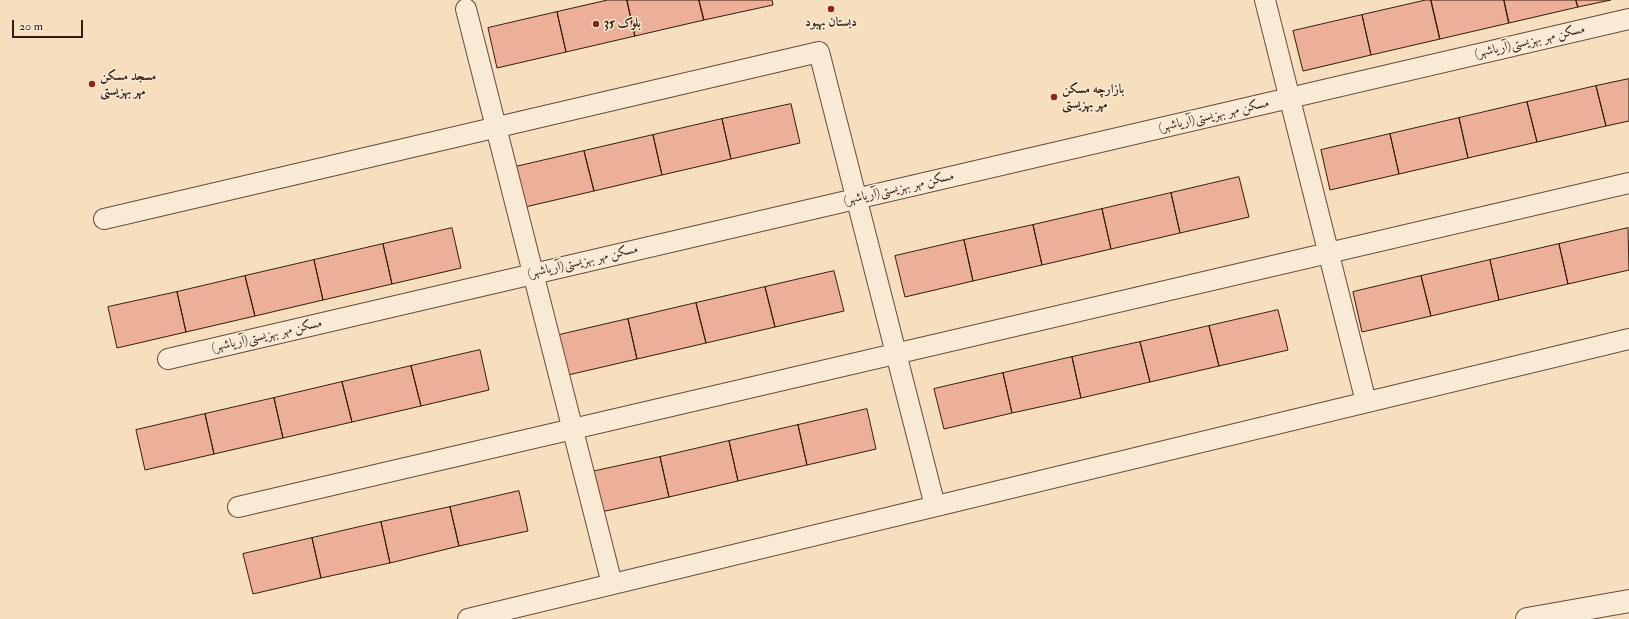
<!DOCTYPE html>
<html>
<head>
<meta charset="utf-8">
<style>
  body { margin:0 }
  #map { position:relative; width:1629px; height:619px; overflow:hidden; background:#f6debe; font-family:"IM FELL Double Pica",serif }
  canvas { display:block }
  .scale { position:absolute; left:12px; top:20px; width:71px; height:18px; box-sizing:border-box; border:2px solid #361b0e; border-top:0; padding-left:5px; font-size:12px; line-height:14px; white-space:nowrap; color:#361b0e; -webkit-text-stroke:3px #f9ead5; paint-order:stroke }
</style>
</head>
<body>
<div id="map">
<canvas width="1629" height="619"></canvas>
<div class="scale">20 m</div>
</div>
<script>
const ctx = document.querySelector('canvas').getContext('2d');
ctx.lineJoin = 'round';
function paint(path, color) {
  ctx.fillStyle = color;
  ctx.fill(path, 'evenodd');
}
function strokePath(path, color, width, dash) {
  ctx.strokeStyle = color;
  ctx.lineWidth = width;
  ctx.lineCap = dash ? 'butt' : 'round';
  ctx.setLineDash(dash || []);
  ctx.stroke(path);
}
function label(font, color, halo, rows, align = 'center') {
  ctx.font = font + ' "IM FELL Double Pica",Amiri,serif';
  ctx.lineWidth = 3;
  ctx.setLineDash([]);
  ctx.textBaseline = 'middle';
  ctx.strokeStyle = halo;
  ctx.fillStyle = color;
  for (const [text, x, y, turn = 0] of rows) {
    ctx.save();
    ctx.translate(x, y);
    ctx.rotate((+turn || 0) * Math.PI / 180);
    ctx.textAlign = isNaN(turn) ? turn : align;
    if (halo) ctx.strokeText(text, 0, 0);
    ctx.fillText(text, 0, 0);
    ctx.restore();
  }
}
const building = new Path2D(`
  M608 0H627L635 36 566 52 557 12Z
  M627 0H699L704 20 635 36Z
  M699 0H772L773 5 704 20Z
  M1426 0H1431L1440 39 1371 55 1362 15Z
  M1431 0H1504L1509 23 1440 39Z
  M1504 0H1576L1578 7 1509 23Z
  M1576 0H1611L1578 7Z
  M557 12 566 52 497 68 488 28Z
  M1362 15 1371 55 1303 71 1293 31Z
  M1629 79V121L1606 126 1596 86Z
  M1596 86 1606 126 1537 142 1527 102Z
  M1527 102 1537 142 1468 158 1459 118Z
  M791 104 800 143 731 159 722 119Z
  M1459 118 1468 158 1399 174 1390 134Z
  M722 119 731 159 662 175 653 135Z
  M1390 134 1399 174 1330 190 1321 150Z
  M653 135 662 175 594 191 584 151Z
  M584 151 594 191 525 207 515 167Z
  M1239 177 1249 217 1180 233 1171 193Z
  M1171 193 1180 233 1111 249 1102 209Z
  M1102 209 1111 249 1042 265 1033 225Z
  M1033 225 1042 265 973 281 964 240Z
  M452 228 461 268 392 284 383 244Z
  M1628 228 1629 270 1568 284 1559 244Z
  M964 240 973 281 905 297 895 256Z
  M383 244 392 284 323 300 314 260Z
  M1559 244 1568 284 1499 300 1490 260Z
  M314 260 323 300 255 316 245 276Z
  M1490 260 1499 300 1431 316 1421 276Z
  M834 271 844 311 775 327 765 287Z
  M245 276 255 316 186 332 177 292Z
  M1421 276 1431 316 1362 332 1353 292Z
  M765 287 775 327 706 343 696 303Z
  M177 292 186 332 117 348 108 307Z
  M696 303 706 343 637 359 628 319Z
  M1278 310 1288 350 1219 366 1209 326Z
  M628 319 637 359 568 375 559 335Z
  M1209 326 1219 366 1150 382 1140 342Z
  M1140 342 1150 382 1081 398 1072 357Z
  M480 350 489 390 421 406 411 366Z
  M1072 357 1081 398 1012 413 1003 373Z
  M411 366 421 406 352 422 342 382Z
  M1003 373 1012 413 944 429 934 389Z
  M342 382 352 422 283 438 274 398Z
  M274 398 283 438 214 454 205 414Z
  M867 409 876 449 807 465 798 425Z
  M205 414 214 454 145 470 136 430Z
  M798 425 807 465 738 481 729 441Z
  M729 441 738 481 669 497 660 457Z
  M660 457 669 497 601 512 591 472Z
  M519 491 528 531 459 546 450 507Z
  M450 507 459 546 390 563 381 522Z
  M381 522 390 563 321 578 312 538Z
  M312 538 321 578 253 594 243 554Z`);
paint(building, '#ecaf97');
strokePath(building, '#361b0e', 1);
const minor = new Path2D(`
  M1265 0 1366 402
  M466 9 612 584
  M104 219 819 52 935 506
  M168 359 1629 19
  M238 507 1629 183
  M468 619 1629 339`);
const tertiary = new Path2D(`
  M1527 619 1629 601`);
strokePath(minor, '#664c3a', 22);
strokePath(tertiary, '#664c3a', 24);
strokePath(minor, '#f9ead5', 20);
strokePath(tertiary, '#f9ead5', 22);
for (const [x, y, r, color] of [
  [831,9,4,"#8f2418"],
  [596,24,4,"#8f2418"],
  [92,84,4,"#8f2418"],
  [1054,97,4,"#8f2418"]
]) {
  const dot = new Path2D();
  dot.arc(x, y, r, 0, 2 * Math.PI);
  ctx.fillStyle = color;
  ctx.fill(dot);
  strokePath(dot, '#f9ead5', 1.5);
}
label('bold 13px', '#361b0e', '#f9ead5', [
  ["دبستان بهبود",831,23,"center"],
  ["بلوک 35",604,24],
  ["مسجد مسکن",100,77],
  ["مهر بهزیستی",100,92],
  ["بازارچه مسکن",1062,90],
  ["مهر بهزیستی",1062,105]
], 'left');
label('13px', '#361b0e', '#f9ead5', [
  ["مسکن مهر بهزیستی(آریاشهر)",1530,42,-13],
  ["مسکن مهر بهزیستی(آریاشهر)",1214,116,-13],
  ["مسکن مهر بهزیستی(آریاشهر)",899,189,-13],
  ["مسکن مهر بهزیستی(آریاشهر)",583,262,-13],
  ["مسکن مهر بهزیستی(آریاشهر)",267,336,-13]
]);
</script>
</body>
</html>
